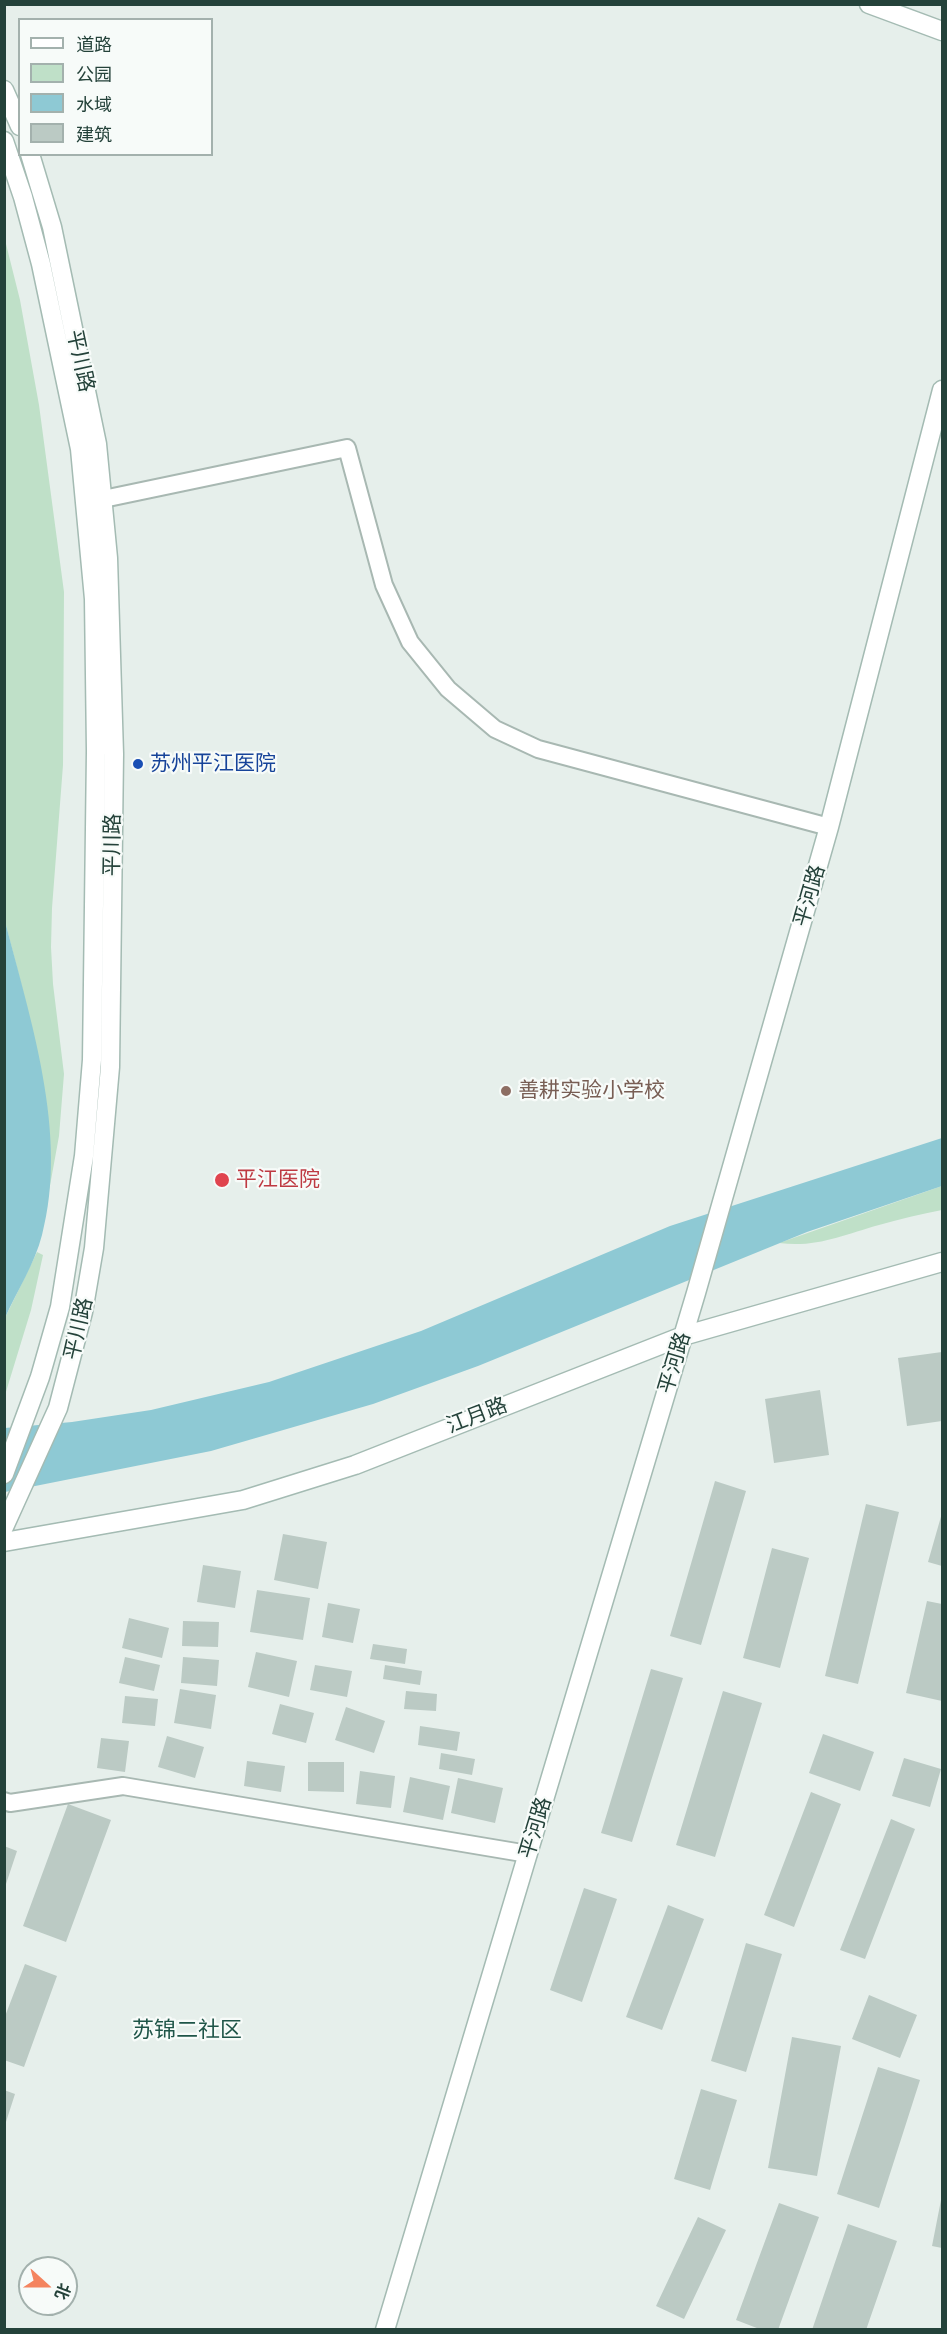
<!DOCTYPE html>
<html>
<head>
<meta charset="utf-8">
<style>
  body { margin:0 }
  #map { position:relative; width:947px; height:2334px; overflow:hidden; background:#e6efeb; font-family:"PT Sans Narrow","Noto Sans SC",sans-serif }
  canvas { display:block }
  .frame { position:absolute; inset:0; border:6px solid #24423a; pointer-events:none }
  .legend { position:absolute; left:18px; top:18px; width:195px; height:138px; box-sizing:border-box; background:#f7fbf9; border:2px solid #a3b1ad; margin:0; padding:8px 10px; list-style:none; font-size:18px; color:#24423a }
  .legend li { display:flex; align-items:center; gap:12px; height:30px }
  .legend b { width:30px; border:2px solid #a3b1ad }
  .north { position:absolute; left:18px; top:2256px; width:60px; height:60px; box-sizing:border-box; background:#f7fbf9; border:2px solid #a3b1ad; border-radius:50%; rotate:111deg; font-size:16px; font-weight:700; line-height:24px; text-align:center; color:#24423a }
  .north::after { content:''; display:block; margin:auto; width:21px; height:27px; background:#f4845f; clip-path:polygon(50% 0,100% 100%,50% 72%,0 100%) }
</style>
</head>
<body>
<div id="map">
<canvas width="947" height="2334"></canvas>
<div class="frame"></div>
<ul class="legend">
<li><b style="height:8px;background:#fff"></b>道路</li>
<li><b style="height:16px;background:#bfe0c8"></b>公园</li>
<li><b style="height:16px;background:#8ec9d4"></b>水域</li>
<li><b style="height:16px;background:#bbcac4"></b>建筑</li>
</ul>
<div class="north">北</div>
</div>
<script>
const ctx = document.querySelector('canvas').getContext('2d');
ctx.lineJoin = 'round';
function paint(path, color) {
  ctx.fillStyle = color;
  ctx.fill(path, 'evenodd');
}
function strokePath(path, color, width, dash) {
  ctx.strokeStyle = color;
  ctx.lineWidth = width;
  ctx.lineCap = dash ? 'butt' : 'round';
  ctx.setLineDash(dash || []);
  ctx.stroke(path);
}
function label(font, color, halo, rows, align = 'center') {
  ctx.font = font + ' "PT Sans Narrow","Noto Sans SC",sans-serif';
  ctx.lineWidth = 4.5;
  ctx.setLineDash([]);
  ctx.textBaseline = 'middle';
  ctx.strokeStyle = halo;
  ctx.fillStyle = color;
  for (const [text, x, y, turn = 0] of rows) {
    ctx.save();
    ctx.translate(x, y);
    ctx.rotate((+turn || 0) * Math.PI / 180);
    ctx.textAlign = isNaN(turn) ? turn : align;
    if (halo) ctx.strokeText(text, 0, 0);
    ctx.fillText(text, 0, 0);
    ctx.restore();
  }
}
paint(new Path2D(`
  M4 236 20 300 39 405 64 592 63 765 52 908 51 947 53 984 64 1074 59 1136 49 1191C55 1099 27 1010 5 921Z
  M942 1186V1210C921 1214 900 1219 879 1225 843 1235 816 1248 779 1243Z
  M37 1252 43 1255 31 1310 5 1395V1318Z`), '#bfe0c8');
paint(new Path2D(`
  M5 921C30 1019 69 1134 42 1235 35 1263 17 1291 5 1318Z
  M942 1138V1186L807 1232 478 1366 373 1404 211 1451 5 1492V1428L72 1422 151 1410 269 1382 421 1331 670 1226Z`), '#8ec9d4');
paint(new Path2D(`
  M942 1352V1421L907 1426 898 1358Z
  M820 1390 829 1455 774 1463 765 1399Z
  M715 1481 746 1491 701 1645 670 1636Z
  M866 1504 899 1512 858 1684 825 1676Z
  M942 1513V1566L928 1562Z
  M283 1534 327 1542 318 1589 274 1580Z
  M772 1548 809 1558 780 1668 743 1658Z
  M203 1565 241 1571 235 1608 197 1602Z
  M257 1590 310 1598 303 1640 250 1632Z
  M927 1601 942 1604V1701L906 1693Z
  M328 1603 360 1609 353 1643 322 1637Z
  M129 1618 169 1628 162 1658 122 1648Z
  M183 1621 219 1622 218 1647 182 1646Z
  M373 1644 407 1649 405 1664 370 1659Z
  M256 1652 297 1661 289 1697 248 1687Z
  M125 1657 160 1665 154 1691 119 1683Z
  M183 1657 219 1660 217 1686 181 1683Z
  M315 1665 352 1671 347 1697 310 1690Z
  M385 1665 422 1671 420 1685 383 1679Z
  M651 1669 683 1678 632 1842 601 1833Z
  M180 1689 216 1695 211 1729 174 1723Z
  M406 1691 437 1694 436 1711 404 1709Z
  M723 1691 762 1703 715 1857 676 1845Z
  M125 1696 158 1699 155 1726 122 1723Z
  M280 1704 314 1713 306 1743 272 1734Z
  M346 1707 385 1721 374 1753 335 1740Z
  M420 1726 460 1732 457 1751 418 1745Z
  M823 1734 874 1752 860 1791 809 1773Z
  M167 1736 204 1747 195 1778 158 1767Z
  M101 1738 129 1741 125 1772 97 1768Z
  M441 1753 475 1759 472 1775 439 1769Z
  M904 1758 941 1769 930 1807 892 1796Z
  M247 1761 285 1766 281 1792 244 1786Z
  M308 1762H344V1792L308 1791Z
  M360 1771 395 1776 391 1808 356 1804Z
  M410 1777 450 1786 443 1820 403 1812Z
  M458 1778 503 1788 495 1823 451 1813Z
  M811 1792 841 1804 794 1927 764 1915Z
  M68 1804 111 1820 66 1942 23 1926Z
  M891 1819 915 1829 865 1959 840 1950Z
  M4 1846 17 1851 5 1887H4Z
  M584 1888 617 1899 582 2002 550 1990Z
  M668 1905 704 1919 662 2030 626 2017Z
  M746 1943 782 1954 746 2072 711 2061Z
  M25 1964 57 1976 24 2067 4 2060V2019Z
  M869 1995 917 2015 900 2058 852 2039Z
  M792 2037 841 2046 817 2176 768 2168Z
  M878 2067 920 2080 879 2208 837 2194Z
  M701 2089 737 2100 710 2190 674 2179Z
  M4 2090 15 2094 5 2125H4Z
  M941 2200H942V2248L932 2246Z
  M779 2203 819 2217 778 2330H762L736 2320Z
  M698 2217 726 2230 684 2319 656 2306Z
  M848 2224 897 2241 866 2330H812Z`), '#bbcac4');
const street = new Path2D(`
  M89 502 347 448 384 585 410 642 448 689 495 729 538 749 829 827
  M4 1801 10 1803 123 1786 528 1854`);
const secondary = new Path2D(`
  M869 4 942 31
  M4 90 20 126
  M4 141 23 197 41 264 80 449 94 599 96 751 92 1060 84 1156 60 1307 40 1377 4 1474
  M4 1527 58 1408 83 1312 94 1248 110 1067 114 754 108 558 97 444 52 227 30 154
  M4 1542 243 1500 355 1465 683 1336 942 1262
  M385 2330 696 1293 829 827 942 390`);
strokePath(street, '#a8b8b2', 20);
strokePath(secondary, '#a4bbb3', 21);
strokePath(street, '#fff', 16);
strokePath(secondary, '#fff', 18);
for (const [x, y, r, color] of [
  [138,764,6,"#1a4fb4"],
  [506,1091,6,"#8d6e63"],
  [222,1180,8,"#e0444e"]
]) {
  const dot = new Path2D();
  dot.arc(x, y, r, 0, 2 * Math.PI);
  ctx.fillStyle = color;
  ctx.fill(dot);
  strokePath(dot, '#f7fbf9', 2);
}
label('21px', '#24423a', '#f7fbf9', [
  ["平川路",80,361,78],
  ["平川路",113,845,-89],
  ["平河路",810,896,-74],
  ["平川路",79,1329,-77],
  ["平河路",675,1363,-73],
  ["江月路",477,1416,-21],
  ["平河路",536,1828,-73]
]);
label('21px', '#164399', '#f7fbf9', [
  ["苏州平江医院",150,764]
], 'left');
label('21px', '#785e54', '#f7fbf9', [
  ["善耕实验小学校",518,1091]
], 'left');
label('21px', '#be3a42', '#f7fbf9', [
  ["平江医院",236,1180]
], 'left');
label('22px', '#1f5548', '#f7fbf9', [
  ["苏锦二社区",187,2031]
]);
</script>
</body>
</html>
